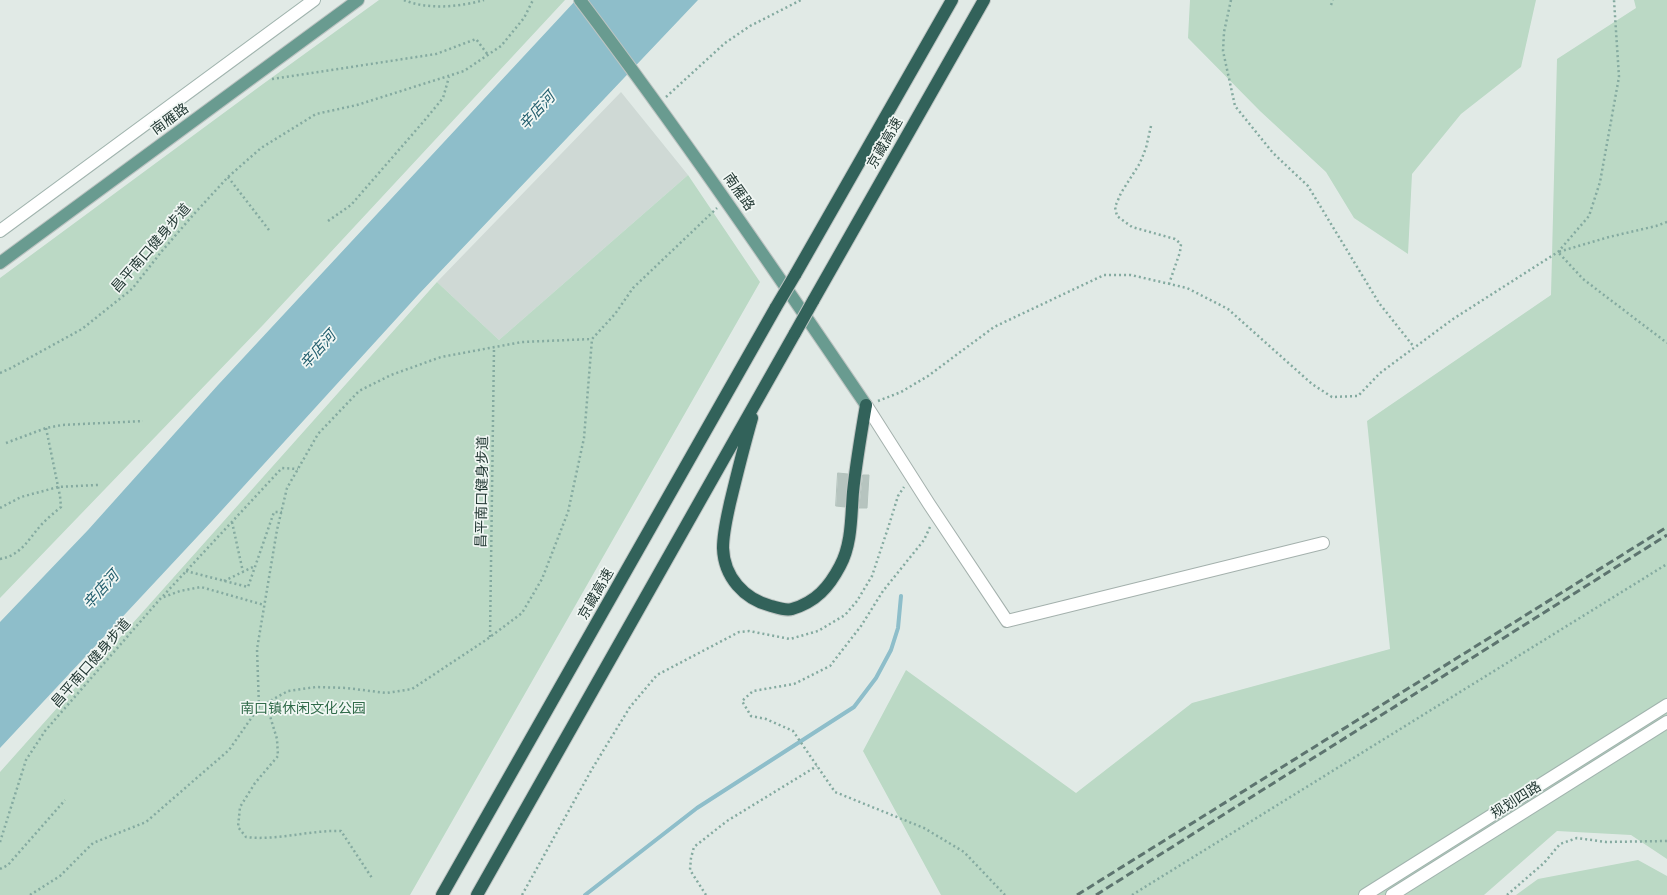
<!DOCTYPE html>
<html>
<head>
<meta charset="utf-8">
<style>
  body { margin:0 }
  canvas { display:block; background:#e1eae6 }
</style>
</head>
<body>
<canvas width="1667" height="895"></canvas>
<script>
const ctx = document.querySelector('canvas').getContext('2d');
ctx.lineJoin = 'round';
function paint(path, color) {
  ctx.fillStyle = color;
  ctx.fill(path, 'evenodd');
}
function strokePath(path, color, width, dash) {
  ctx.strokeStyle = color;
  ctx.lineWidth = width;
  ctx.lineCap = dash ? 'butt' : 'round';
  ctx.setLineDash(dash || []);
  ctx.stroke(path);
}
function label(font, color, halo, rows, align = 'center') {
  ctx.font = font + ' "Golos Text","Noto Sans SC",sans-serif';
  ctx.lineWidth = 3.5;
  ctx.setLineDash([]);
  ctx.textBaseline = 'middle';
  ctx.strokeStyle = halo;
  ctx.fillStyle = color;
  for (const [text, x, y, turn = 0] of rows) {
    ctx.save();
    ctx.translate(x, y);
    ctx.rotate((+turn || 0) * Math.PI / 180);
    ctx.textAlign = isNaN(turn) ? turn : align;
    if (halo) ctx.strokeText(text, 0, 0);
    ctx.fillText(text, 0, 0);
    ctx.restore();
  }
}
paint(new Path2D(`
  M621 92 688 175 499 340 437 282Z`), '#cfd9d5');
paint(new Path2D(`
  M379 0H565L263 325 0 598V278L263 84Z
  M1190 0H1536L1521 67 1461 114 1412 174 1408 254 1354 218 1326 172 1260 111 1188 38Z
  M1634 0H1667V859L1631 835 1557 831 1484 895H941L863 751 906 670 1076 793 1192 703 1390 649 1367 421 1551 295 1557 59 1636 8Z
  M688 175 760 282 410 895H0V772L437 282 499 340Z
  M1638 860 1667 876V895H1516L1538 879Z`), '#bbd9c5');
paint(new Path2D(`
  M576 0H698L418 295 212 521 0 748V622L88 530 218 385Z`), '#8ebeca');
strokePath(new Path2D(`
  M585 895 697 808 854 707 876 678 891 650 898 628 901 596`), '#8ebeca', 4);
const building = new Path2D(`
  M838 473 848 474 845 507 836 506Z
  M863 475H869L867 508H859Z`);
paint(building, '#b6c4bf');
strokePath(building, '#b4c3bd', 1);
const street = new Path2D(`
  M866 405 929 504 1007 621 1323 543`);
const secondary = new Path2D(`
  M0 231 314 0
  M1365 895 1667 705
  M1392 895 1667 722`);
const primary = new Path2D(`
  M580 0C680 132 773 268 866 405
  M0 263 358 0`);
const highway = new Path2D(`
  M795 275 952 0
  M813 301 984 0
  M752 418C744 446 737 474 730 503 727 517 723 533 723 548 724 577 744 599 771 606 778 608 786 611 792 609 816 602 829 587 840 566 852 544 851 516 853 492 856 463 861 434 866 405
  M442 895 776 307
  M477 895 795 333`);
strokePath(street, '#a4b1ad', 14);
strokePath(secondary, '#a1b4ae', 14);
strokePath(primary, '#bdc4c2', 14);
strokePath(highway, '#bdc4c2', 14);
strokePath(new Path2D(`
  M404 0C427 10 460 7 484 0
  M1231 0 1224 32 1223 51 1235 106 1273 153 1308 186 1379 303 1414 347
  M1331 5 1333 0
  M272 79 436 54 476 39 488 55
  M666 97 725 43 750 26 801 0
  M1151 126 1146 148 1140 163 1121 193 1115 207 1117 216 1132 227 1175 239 1181 244 1180 252 1169 284
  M228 177 269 230
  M328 221 351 205 424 121 443 98 449 77
  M1667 222 1656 226 1609 237 1558 252 1583 279 1667 343
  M0 373 11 368 82 329 132 289 162 251 194 214 228 177 261 148 316 114 357 105 464 71 501 46 524 18 533 0
  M878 401 901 392 928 376 994 327 1104 275H1131L1187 288 1228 309 1312 384 1332 397 1358 396 1380 373 1453 319 1558 252 1589 216 1600 182 1619 77 1614 0
  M6 443 46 428 62 425 143 421
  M0 508 21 497 58 487 98 485
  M232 522 243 572
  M930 527 924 540 883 591 861 626 830 666 794 684 753 691 742 701 751 716 766 719 793 731 835 792 924 828 964 852 1005 895
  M0 559C23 555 29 537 44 522 49 517 55 512 61 507L60 496 46 428
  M186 571 248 587 274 512H282
  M224 581 255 566
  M163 596 282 468 298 469
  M490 637 494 348
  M266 703 277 739 278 756 255 783 240 807 238 827 246 837C277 841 309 830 341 831L372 878
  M259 707 257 649 277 530 287 488 318 434 359 391 391 375 441 357 522 342 592 339
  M0 842 26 760 45 731 161 598 180 591 201 587 264 605
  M0 869 8 865 65 800
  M30 895 60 876 93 843 146 822 229 750 259 707 288 691 316 687 347 688 386 693 412 689 486 640 522 613 542 579 568 512 584 438 592 339 615 314 633 288 717 208
  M522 895 592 769 630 707 657 675 739 632 749 631 790 639 818 631 845 615 857 601 872 576 889 525 898 496 904 487
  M706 895 690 870 691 858 694 847 727 821 817 766
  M1132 895 1667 564
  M1507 895 1544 863 1560 844 1577 838 1606 842 1667 841`), '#84aaa0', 2.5, [2, 3]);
strokePath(street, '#fff', 12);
strokePath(secondary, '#fff', 12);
strokePath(primary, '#699b90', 12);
strokePath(highway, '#32625a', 12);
strokePath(new Path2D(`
  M1077 895 1667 527
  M1096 895 1667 535`), '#5d746f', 3, [8, 4]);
const highwayBridge = new Path2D(`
  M776 307 795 275
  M795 333 813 301`);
strokePath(highwayBridge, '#bdc4c2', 14, []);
strokePath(highwayBridge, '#32625a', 12);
label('14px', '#233934', '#f1f7f4', [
  ["南雁路",170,119,-36],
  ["京藏高速",885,143,-60],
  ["南雁路",739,192,55],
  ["昌平南口健身步道",151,248,-49],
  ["昌平南口健身步道",482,492,-89],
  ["京藏高速",596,594,-60],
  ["昌平南口健身步道",91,663,-49],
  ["规划四路",1516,800,-32]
]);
label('14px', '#316b4a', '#f1f7f4', [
  ["南口镇休闲文化公园",303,709]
]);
label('italic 15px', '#235f6e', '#f1f7f4', [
  ["辛店河",537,111,-47],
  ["辛店河",318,350,-48],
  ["辛店河",101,590,-48]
]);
</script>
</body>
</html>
